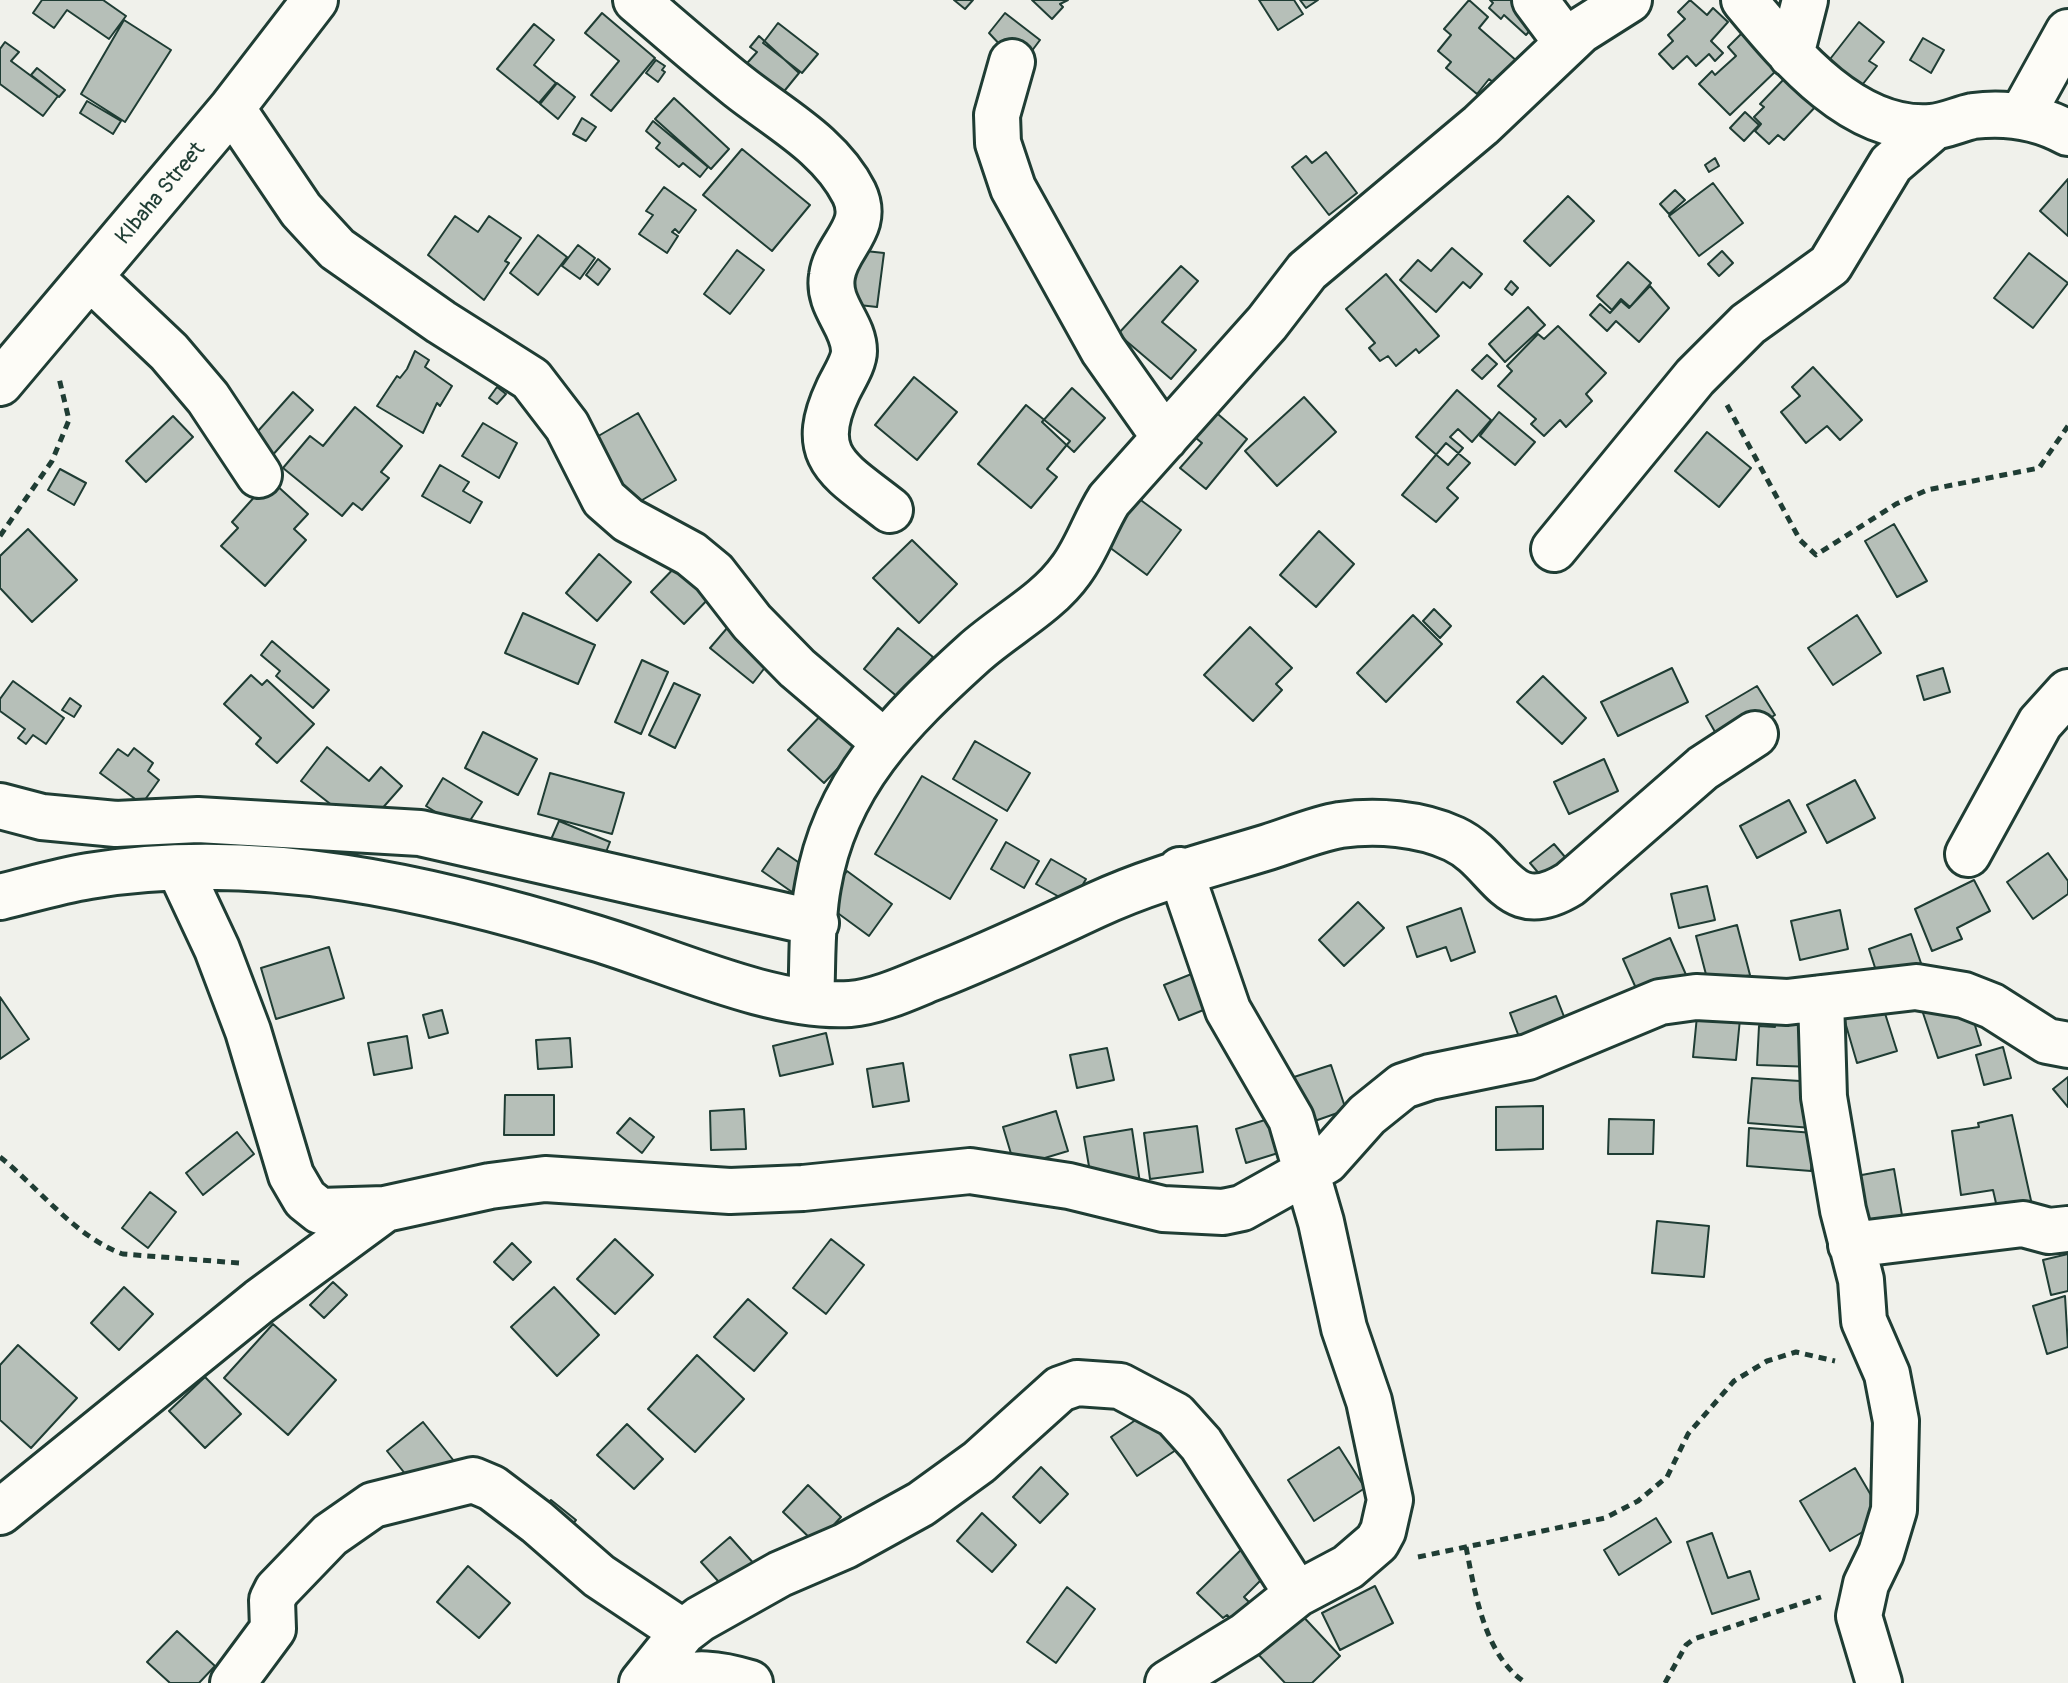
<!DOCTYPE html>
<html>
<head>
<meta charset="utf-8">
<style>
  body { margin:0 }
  canvas { display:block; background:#f0f1eb }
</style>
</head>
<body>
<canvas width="2068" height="1683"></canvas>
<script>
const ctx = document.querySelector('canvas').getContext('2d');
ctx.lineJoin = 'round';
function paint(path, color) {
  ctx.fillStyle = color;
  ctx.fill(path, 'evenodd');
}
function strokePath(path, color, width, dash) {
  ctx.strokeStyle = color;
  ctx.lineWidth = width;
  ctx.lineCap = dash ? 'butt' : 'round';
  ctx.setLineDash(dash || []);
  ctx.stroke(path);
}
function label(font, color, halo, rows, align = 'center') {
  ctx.font = font + ' Pangolin,sans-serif';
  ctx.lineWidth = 6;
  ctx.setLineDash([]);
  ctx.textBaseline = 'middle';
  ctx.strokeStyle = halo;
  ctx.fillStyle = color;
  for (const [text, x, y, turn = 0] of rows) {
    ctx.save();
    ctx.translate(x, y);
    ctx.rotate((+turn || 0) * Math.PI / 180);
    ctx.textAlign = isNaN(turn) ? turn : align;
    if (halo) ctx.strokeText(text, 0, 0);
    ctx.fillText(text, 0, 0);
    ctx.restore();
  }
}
const building = new Path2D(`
  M42 0H103L126 16 109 39 67 10 54 28 33 13Z
  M954 0H973L965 9Z
  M1032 0H1068L1060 4 1063 7 1052 19Z
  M1259 0H1294L1303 14 1278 30Z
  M1300 0H1318L1306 8Z
  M1469 0 1488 17 1479 28 1518 62 1498 86 1489 79 1477 94 1446 68 1451 62 1438 51 1451 35 1444 29Z
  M1490 0H1527L1544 15 1526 35 1504 15 1501 19 1489 8 1493 3Z
  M1690 0 1707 15 1713 8 1728 22 1711 41 1723 53 1715 61 1709 54 1696 66 1687 56 1673 69 1659 54 1673 41 1668 35 1685 19 1678 12Z
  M602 13 655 58 611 111 591 95 619 61 585 33Z
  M1005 13 1040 40 1025 60 1004 49 989 33Z
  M124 20 171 50 125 122 81 94Z
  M1859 22 1884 42 1869 61 1877 66 1859 89 1827 63Z
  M778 23 818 54 802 73 763 43Z
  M534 24 554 40 534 65 556 83 539 103 497 69Z
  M1744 31 1779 68 1730 115 1699 84 1712 71 1715 75 1736 56 1728 47Z
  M759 36 799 73 777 100 741 70 757 52 750 47Z
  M1923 38 1944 50 1931 73 1910 60Z
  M5 42 19 52 11 61 58 96 43 116 0 84V49Z
  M656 60 665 66 662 70 665 72 658 82 646 73Z
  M37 68 65 90 59 97 31 75Z
  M1785 78 1818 104 1784 140 1778 135 1769 144 1755 131 1761 124 1754 117 1764 107 1760 104Z
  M557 83 575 97 558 119 540 104Z
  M674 98 729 149 711 169 655 119Z
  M87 101 121 121 113 134 80 113Z
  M1745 112 1759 125 1744 141 1730 128Z
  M582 118 596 127 586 141 573 134Z
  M653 121 708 167 700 177 683 163 679 167 656 148 660 143 646 131Z
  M742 149 810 205 772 251 703 195Z
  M1326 152 1357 193 1329 215 1292 167 1306 156 1312 163Z
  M1715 158 1719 166 1709 172 1705 165Z
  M2068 179V236L2040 211Z
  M1713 183 1743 223 1699 256 1669 216Z
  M664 187 696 210 679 233 675 229 672 232 678 236 667 253 639 234 653 215 646 211Z
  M1675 190 1685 200 1669 214 1660 204Z
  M1568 196 1594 221 1550 266 1524 241Z
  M455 216 478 232 489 216 521 238 505 261 509 263 484 300 428 255Z
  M538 235 567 257 538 295 510 273Z
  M578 245 595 258 580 279 562 266Z
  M1452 248 1482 274 1470 288 1463 282 1436 312 1400 280 1418 260 1431 271Z
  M847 249 884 253 877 307 841 303Z
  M737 250 764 270 730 314 704 294Z
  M1722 251 1733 263 1719 276 1708 264Z
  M2029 253 2068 283 2033 328 1994 298Z
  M598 259 610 269 598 285 586 275Z
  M1628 262 1651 283 1630 307 1621 299 1612 310 1597 296Z
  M1181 266 1198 281 1162 322 1196 350 1171 379 1118 334Z
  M1386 274 1439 336 1419 353 1416 349 1396 366 1388 356 1380 361 1369 348 1375 343 1346 309Z
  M1511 281 1518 288 1512 295 1505 289Z
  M1650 286 1669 308 1639 342 1616 321 1607 331 1590 315 1600 304 1610 313 1621 301 1629 308Z
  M1528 307 1545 325 1505 362 1489 344Z
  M1558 326 1606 373 1586 394 1592 401 1566 427 1560 420 1544 436 1531 424 1536 419 1498 386 1512 371 1507 366 1538 334 1544 339Z
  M415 351 429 360 425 367 452 386 440 406 437 403 423 433 377 406 397 376 400 378 407 369Z
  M1487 355 1497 364 1482 379 1472 370Z
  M1813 367 1862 420 1840 440 1827 426 1806 443 1781 412 1800 396 1792 387Z
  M914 377 957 412 917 460 875 425Z
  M497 387 506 394 497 404 489 398Z
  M1072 388 1105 418 1074 452 1042 422Z
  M1457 390 1491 420 1472 442 1458 429 1450 437 1463 448 1448 465 1416 437Z
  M293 392 313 410 270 458 250 440Z
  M1304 397 1336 432 1277 486 1245 451Z
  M1026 405 1070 441 1047 469 1057 477 1031 508 978 464Z
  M355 407 402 446 381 472 389 478 362 510 353 503 342 516 283 468 310 436 323 446Z
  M1212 409 1247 439 1206 489 1180 468 1202 443 1191 434Z
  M1499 412 1535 442 1515 465 1480 436Z
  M638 413 676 480 627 509 588 442Z
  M173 416 193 437 146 482 126 461Z
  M483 423 517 443 499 478 462 456Z
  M1707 432 1751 468 1719 507 1675 471Z
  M1446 443 1470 463 1447 488 1458 498 1436 522 1402 495Z
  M440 465 469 482 463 491 482 502 470 523 422 496Z
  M60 469 86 483 74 505 48 490Z
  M274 483 308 514 294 529 306 540 265 586 221 546 238 528 232 522 257 494 261 497Z
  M1138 498 1181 530 1147 575 1105 544Z
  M1894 524 1927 581 1897 597 1865 541Z
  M28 529 77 580 32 622 0 588V556Z
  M1319 531 1354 564 1316 607 1280 575Z
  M912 540 957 584 919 623 873 578Z
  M599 554 631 582 597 621 566 593Z
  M682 560 715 592 684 624 651 592Z
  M1434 609 1451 626 1440 638 1423 621Z
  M523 613 595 645 578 684 505 653Z
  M1413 615 1442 644 1386 702 1357 673Z
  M1857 615 1881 653 1833 685 1808 648Z
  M728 627 770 661 753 683 710 648Z
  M1250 627 1292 668 1276 684 1282 690 1253 721 1204 675Z
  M898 628 933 657 899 698 864 669Z
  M272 641 329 690 313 708 276 676 280 671 261 655Z
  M642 660 668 672 641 734 615 722Z
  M1672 668 1688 702 1618 736 1601 702Z
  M1943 668 1950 692 1924 700 1917 676Z
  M251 675 262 685 267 680 314 724 277 763 256 744 261 738 224 704Z
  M1543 676 1586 718 1562 744 1517 702Z
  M13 681 64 718 46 744 33 735 26 744 18 738 25 729 0 711V699Z
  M674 683 700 695 675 748 649 735Z
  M1757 686 1775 715 1723 746 1706 716Z
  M70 698 81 706 74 717 62 710Z
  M825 711 861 744 824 783 788 750Z
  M483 732 537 759 518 795 465 768Z
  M975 741 1030 773 1007 811 953 779Z
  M327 747 369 781 381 767 402 786 372 820 356 806 347 817 301 781Z
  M134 748 153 763 148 771 159 780 142 804 100 773 118 749 128 756Z
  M1604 759 1618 791 1569 814 1554 782Z
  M550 773 624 793 612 834 538 814Z
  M922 776 997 820 950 899 875 854Z
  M443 778 482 802 464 830 426 806Z
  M1855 780 1875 818 1827 843 1807 805Z
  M1789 800 1806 832 1757 858 1740 826Z
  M559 821 610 842 598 872 546 851Z
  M1006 842 1039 861 1024 888 991 869Z
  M1554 844 1571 864 1547 883 1530 863Z
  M778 848 808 869 792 892 762 871Z
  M2048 853 2068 881V894L2033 919 2007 882Z
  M1051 859 1086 879 1072 904 1036 884Z
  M847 871 892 904 869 936 824 903Z
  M1974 880 1990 911 1957 928 1962 939 1932 951 1915 909Z
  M1707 886 1715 920 1679 928 1671 894Z
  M1358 902 1384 928 1344 966 1319 940Z
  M1461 908 1475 952 1451 961 1446 947 1417 957 1407 927Z
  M1840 910 1848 949 1800 960 1791 921Z
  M1737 925 1750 975 1709 986 1696 936Z
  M1911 934 1923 969 1880 983 1869 949Z
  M1670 938 1690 984 1643 1004 1623 959Z
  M329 947 344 998 276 1019 261 968Z
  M1209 967 1223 1002 1179 1020 1164 985Z
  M1556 996 1570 1032 1524 1050 1510 1013Z
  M1966 996 1981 1045 1938 1058 1922 1010Z
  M0 997 29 1039 0 1059Z
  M1882 1004 1897 1051 1857 1063 1843 1015Z
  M442 1010 448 1033 429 1038 423 1015Z
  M1776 1012 1804 1013 1814 1067 1757 1065 1759 1026 1775 1027Z
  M1697 1016 1740 1019 1736 1060 1693 1057Z
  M826 1033 833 1064 780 1076 773 1046Z
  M407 1036 412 1068 374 1075 368 1043Z
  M570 1038 572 1067 538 1069 536 1040Z
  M2003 1047 2011 1078 1984 1085 1976 1055Z
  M1107 1048 1114 1080 1077 1088 1070 1055Z
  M903 1063 909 1101 873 1107 867 1069Z
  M1331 1065 1346 1110 1309 1123 1294 1077Z
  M2068 1077V1107L2053 1089Z
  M1752 1078 1816 1082 1812 1128 1748 1123Z
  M505 1095H554V1135H504Z
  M1543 1106V1149L1496 1150V1107Z
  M744 1109 746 1149 711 1150 710 1111Z
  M1056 1111 1068 1151 1015 1167 1003 1127Z
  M1281 1115 1291 1149 1246 1163 1236 1129Z
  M2012 1115 2032 1205 1998 1212 1993 1190 1961 1195 1952 1131 1979 1127 1978 1123Z
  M630 1118 654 1137 642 1153 617 1133Z
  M1609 1119 1654 1120 1653 1154H1608Z
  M1197 1126 1203 1172 1150 1179 1144 1133Z
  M1749 1128 1814 1133 1811 1171 1747 1166Z
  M1132 1129 1140 1183 1093 1190 1084 1137Z
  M237 1132 254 1154 203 1195 186 1173Z
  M1894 1169 1903 1221 1859 1228 1851 1177Z
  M150 1192 176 1212 148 1248 122 1228Z
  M1657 1221 1709 1226 1704 1277 1652 1273Z
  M615 1239 653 1275 615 1314 577 1279Z
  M831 1239 864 1265 826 1314 793 1288Z
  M512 1243 531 1262 513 1280 494 1262Z
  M2068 1254V1291L2051 1295 2043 1260Z
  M333 1282 347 1295 324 1318 310 1305Z
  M124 1287 153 1314 119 1350 91 1323Z
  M554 1287 599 1335 557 1376 511 1327Z
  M2065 1296 2068 1347 2047 1354 2033 1306Z
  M748 1299 787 1333 754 1371 714 1337Z
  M273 1324 336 1380 288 1435 224 1378Z
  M18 1345 77 1398 31 1448 0 1420V1365Z
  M697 1355 744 1399 695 1452 648 1409Z
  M205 1377 241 1414 205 1448 169 1411Z
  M1150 1410 1176 1450 1137 1476 1111 1437Z
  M423 1422 454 1461 418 1490 387 1451Z
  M627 1424 663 1459 634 1489 597 1455Z
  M1339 1447 1365 1488 1314 1521 1288 1480Z
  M1041 1467 1068 1494 1040 1523 1013 1497Z
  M1855 1468 1885 1519 1830 1551 1800 1501Z
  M808 1485 841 1517 816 1544 783 1512Z
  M551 1500 576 1520 563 1536 538 1515Z
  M982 1513 1016 1545 992 1572 957 1541Z
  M1656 1518 1671 1542 1619 1575 1604 1550Z
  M1712 1533 1728 1578 1750 1571 1759 1599 1712 1614 1687 1542Z
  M730 1537 756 1566 727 1591 701 1562Z
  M1249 1542 1274 1567 1244 1597 1254 1607 1235 1624 1227 1615 1223 1618 1197 1593Z
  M468 1566 510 1603 479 1638 437 1602Z
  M1375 1586 1393 1623 1340 1650 1322 1613Z
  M1067 1587 1095 1609 1056 1663 1027 1642Z
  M1298 1611 1340 1656 1312 1683H1285L1256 1652Z
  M177 1631 215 1666 199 1683H170L147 1662Z`);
paint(building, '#b6bfb8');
strokePath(building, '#1f3d34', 2);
const street = new Path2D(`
  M636 0C670 29 703 58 738 86 778 118 830 145 854 193 871 228 836 245 832 276 827 306 854 324 854 351 854 363 843 379 838 390 806 458 841 471 890 510
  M1535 0 1567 43
  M1744 0C1789 54 1853 133 1931 127 1945 126 1959 119 1973 116 2006 112 2039 117 2068 133
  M1791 55 1805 0
  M1012 62 997 115 998 143 1013 188 1103 350 1165 438
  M232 108 301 210 337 249 441 322 531 379 567 426 604 499 628 520 691 554 714 573 752 622 797 668 885 743
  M2022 115 2068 32
  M91 278 169 352 208 398 259 475
  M0 383 232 108 315 0
  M1554 549 1695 377 1748 324 1830 265 1891 164 1934 127
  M0 806 42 817 116 824 198 820 420 833 816 923
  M1968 854 2040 723 2068 692
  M179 868 217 949 248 1031 291 1175 305 1199 320 1211 385 1209 490 1186 545 1179 730 1191 803 1188 970 1171 1069 1186 1163 1209 1223 1212 1242 1208 1326 1161 1367 1115 1403 1086 1430 1077 1528 1057 1660 1002 1696 997 1787 1002 1916 987 1964 995 1992 1006 2047 1041 2068 1045
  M0 897C29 890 59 881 89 876 260 848 432 888 595 938 669 960 772 1009 850 1004 876 1002 905 989 929 979 986 957 1040 931 1096 905 1152 879 1209 865 1268 847 1291 840 1316 829 1340 825 1376 820 1420 823 1454 839 1501 861 1507 923 1570 884L1703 768 1755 734
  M1821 998 1824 1097 1843 1210 1861 1280 1864 1321 1887 1374 1896 1421 1894 1510 1881 1553 1866 1584 1859 1616 1879 1683
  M811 1002C813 964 811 923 818 886 835 784 900 720 974 653 1005 625 1047 604 1071 570 1087 549 1095 522 1109 500L1267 323 1307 271 1481 125 1580 31 1629 0
  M1851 1245 2023 1224 2049 1231 2068 1229
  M0 1512 260 1301 385 1209
  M233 1683 273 1629 272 1600 277 1590 330 1535 373 1505 473 1480 492 1488 537 1522 599 1576 683 1632
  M642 1683 683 1632 700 1619 780 1574 845 1546 921 1504 979 1462 1060 1389 1077 1383 1120 1386 1175 1415 1201 1444 1297 1594
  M663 1683C691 1669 721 1674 750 1683
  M1168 1683 1246 1635 1297 1594 1348 1567 1377 1542 1383 1531 1390 1500 1369 1401 1344 1328 1321 1222 1291 1119 1228 1010 1180 870`);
strokePath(street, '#1f3d34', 50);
strokePath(new Path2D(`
  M1727 405 1800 540 1816 555 1896 504 1927 490 2039 468 2068 426
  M0 536 52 461 69 420 59 378
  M0 1157C39 1188 75 1237 123 1254L239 1263
  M1466 1547C1475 1592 1484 1656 1526 1683
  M1418 1557 1605 1518 1638 1501 1667 1477 1688 1434 1734 1381 1767 1361 1796 1352 1835 1361
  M1665 1683 1686 1645 1694 1639 1821 1597`), '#1f3d34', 5, [8, 6]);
strokePath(street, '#fdfcf7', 44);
label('22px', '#1f3d34', '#fdfcf7', [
  ["KIbaha Street",161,194,-50]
]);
</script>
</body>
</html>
